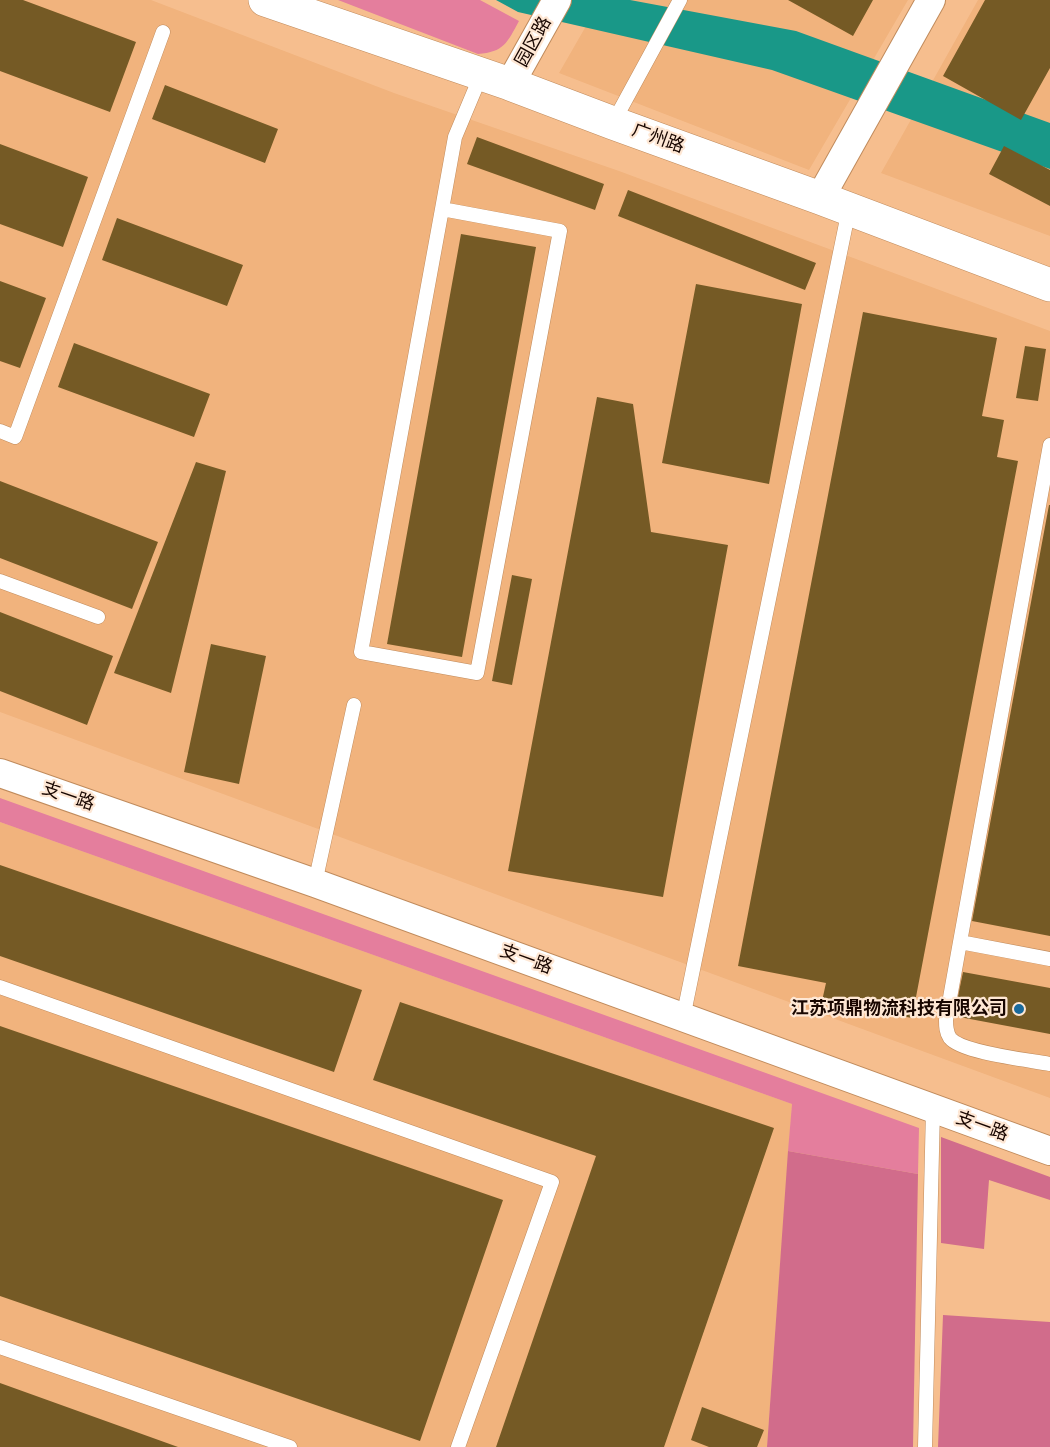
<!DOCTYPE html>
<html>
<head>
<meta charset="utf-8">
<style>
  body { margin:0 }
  canvas { display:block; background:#f6be8e }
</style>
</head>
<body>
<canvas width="1050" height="1447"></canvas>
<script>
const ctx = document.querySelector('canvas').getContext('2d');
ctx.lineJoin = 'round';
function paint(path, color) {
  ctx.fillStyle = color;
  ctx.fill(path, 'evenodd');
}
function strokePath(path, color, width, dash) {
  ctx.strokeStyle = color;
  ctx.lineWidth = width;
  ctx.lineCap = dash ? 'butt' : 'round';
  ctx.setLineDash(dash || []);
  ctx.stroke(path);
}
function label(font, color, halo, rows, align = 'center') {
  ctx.font = font + ' "DejaVu Sans","Noto Sans SC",sans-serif';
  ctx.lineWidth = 4.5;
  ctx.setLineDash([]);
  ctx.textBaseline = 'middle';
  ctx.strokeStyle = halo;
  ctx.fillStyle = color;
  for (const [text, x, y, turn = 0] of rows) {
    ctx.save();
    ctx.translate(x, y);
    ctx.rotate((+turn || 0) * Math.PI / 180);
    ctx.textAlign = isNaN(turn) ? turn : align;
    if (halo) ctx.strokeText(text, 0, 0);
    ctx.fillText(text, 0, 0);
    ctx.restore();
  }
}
paint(new Path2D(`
  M0 0H151L394 93 619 171 1050 331V1098L0 712Z
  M601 0H908L809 170 559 73Z
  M978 0H1050V236L881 173Z
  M0 822 792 1104 767 1447H0Z`), '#f1b37d');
paint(new Path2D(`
  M338 0H480L519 21C507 43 504 52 478 54Z
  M0 798 919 1128 918 1174 788 1151 792 1104 0 822Z`), '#e47e9d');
paint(new Path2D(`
  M941 1137 1050 1177V1200L989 1180 984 1249 941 1243Z
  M788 1151 918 1174 913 1447H767Z
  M943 1315 1050 1322V1447H938Z`), '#d16c8b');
paint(new Path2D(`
  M496 0H630L796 31 1050 123V169L772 70 518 12Z`), '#199888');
paint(new Path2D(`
  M0 0H23L136 42 110 112 0 71Z
  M788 0H873L853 36Z
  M985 0H1050V68L1021 120 943 76Z
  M165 85 278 129 265 163 152 119Z
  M477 137 604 184 595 210 467 164Z
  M0 144 88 177 63 247 0 224Z
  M1004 146 1050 170V206L989 174Z
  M628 190 816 263 805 290 618 216Z
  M117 218 243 265 227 306 102 260Z
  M461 234 536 247 462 657 387 644Z
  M0 281 46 298 20 368 0 361Z
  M696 284 802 304 769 484 662 463Z
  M863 312 997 338 982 416 1004 420 997 457 1018 461 912 1018 822 1001 826 983 738 966Z
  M74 343 210 394 194 437 58 387Z
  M1025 346 1046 349 1038 401 1016 398Z
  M597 397 633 404 651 532 728 545 663 897 508 871Z
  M196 462 226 471 171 693 114 673Z
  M0 481 158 542 132 609 0 558Z
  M1049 505H1050V936L972 921Z
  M512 575 532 579 512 685 492 681Z
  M0 612 113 656 87 725 0 691Z
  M211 644 266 656 239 784 184 772Z
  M0 865 362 990 334 1072 0 956Z
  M963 972 1050 988V1034L954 1016Z
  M400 1002 774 1128 664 1447H496L596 1156 373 1080Z
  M0 1026 503 1200 420 1441 0 1296Z
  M0 1383 178 1447H0Z
  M702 1407 764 1430 757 1447H709L691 1440Z`), '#755a25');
const lane = new Path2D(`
  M613 123 680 0
  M442 209 560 231 477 673 361 652 442 209 455 137 481 75
  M0 431 15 437 163 32
  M1050 445 960 942 1050 959
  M0 581 98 617
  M315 883 354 705
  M960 942 946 1020C946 1026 946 1032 950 1038 962 1053 1029 1060 1050 1064
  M0 987 552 1182 458 1447
  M683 1018 849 209
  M0 1347 290 1447
  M925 1447 933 1109`);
const street = new Path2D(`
  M510 84 557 0
  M820 198 931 0
  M0 773 315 883 1050 1151`);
const secondary = new Path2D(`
  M265 0 510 84 613 123 820 198 1050 285`);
strokePath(lane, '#c08b5c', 15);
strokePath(street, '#c08b5c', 30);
strokePath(secondary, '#c08b5c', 34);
strokePath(lane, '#fff', 14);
strokePath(street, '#fff', 28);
strokePath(secondary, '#fff', 33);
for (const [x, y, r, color] of [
  [1019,1009,6,"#1a6a9c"]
]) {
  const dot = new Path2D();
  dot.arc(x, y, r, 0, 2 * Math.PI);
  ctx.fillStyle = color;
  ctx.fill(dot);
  strokePath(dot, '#fee7d4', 2);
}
label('18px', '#180600', '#fee7d4', [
  ["园区路",534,42,-61],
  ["广州路",658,139,20],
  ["支一路",68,797,19],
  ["支一路",526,960,20],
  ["支一路",982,1127,20]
]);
label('bold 18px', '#180600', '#fee7d4', [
  ["江苏项鼎物流科技有限公司",1007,1009]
], 'right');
</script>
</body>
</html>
